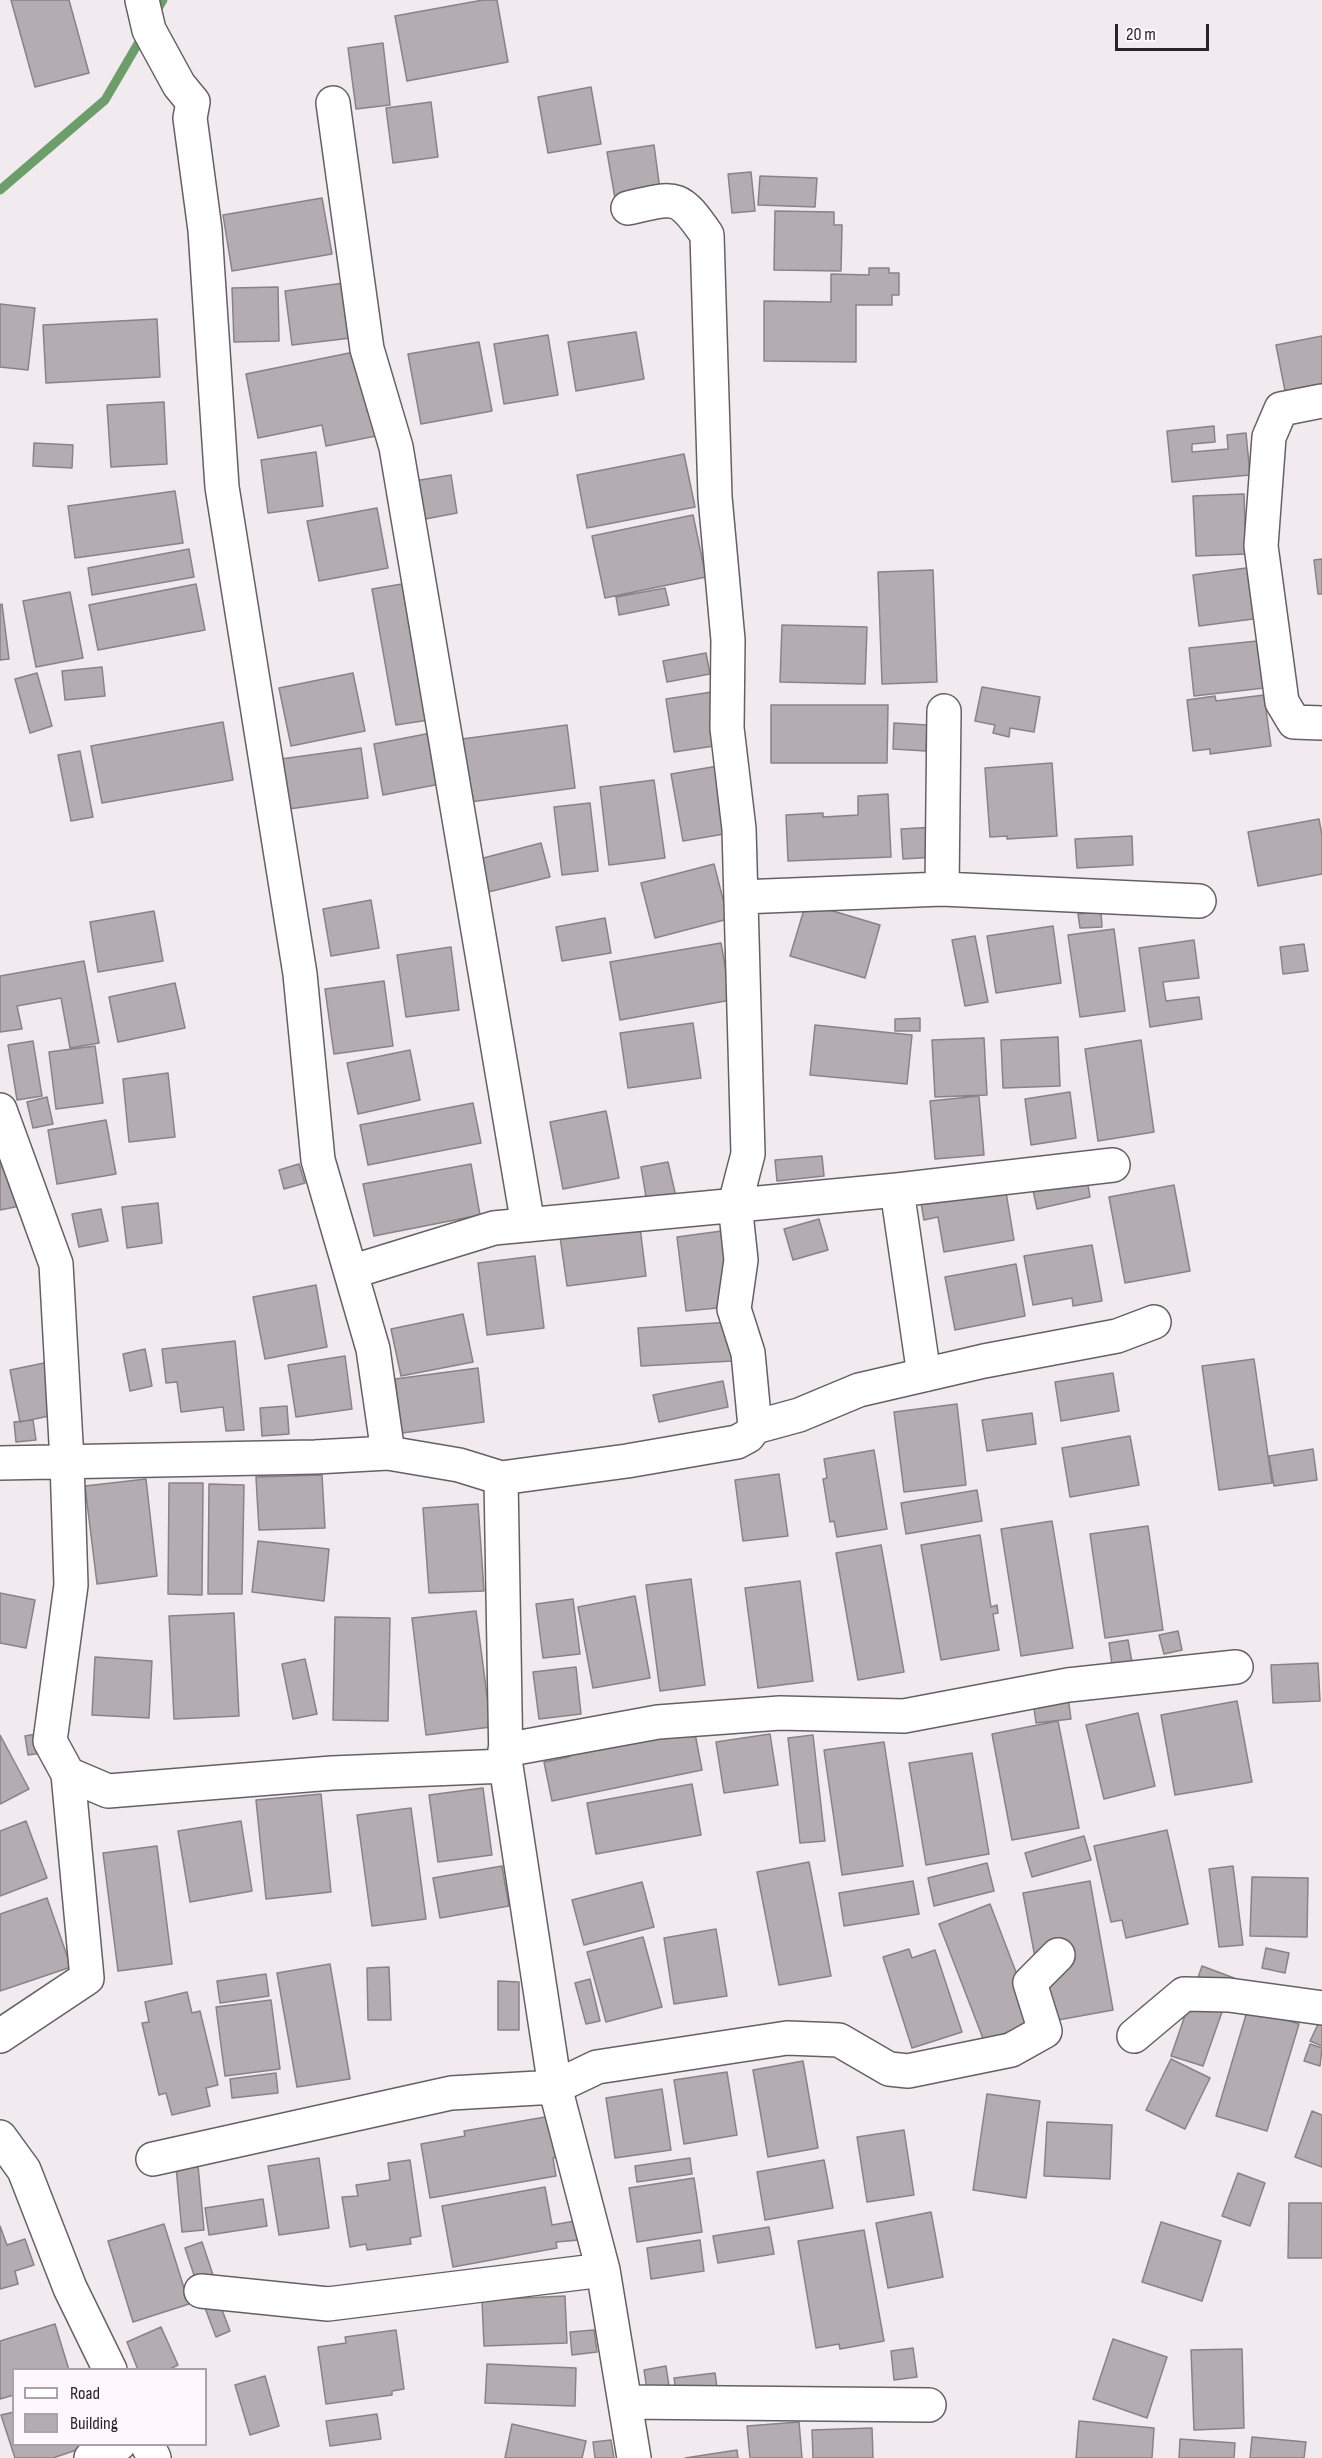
<!DOCTYPE html>
<html>
<head>
<meta charset="utf-8">
<style>
  body { margin:0 }
  #map { position:relative; width:1322px; height:2458px; overflow:hidden; background:#f1eaef; font-family:"Sofia Sans Condensed",sans-serif }
  canvas { display:block }
  .legend { position:absolute; left:12px; top:2368px; width:195px; height:78px; box-sizing:border-box; background:#fef7fc; border:2px solid #a8a3a7; margin:0; padding:8px 10px; list-style:none; font-size:18px; color:#282527 }
  .legend li { display:flex; align-items:center; gap:12px; height:30px }
  .legend b { width:30px; border:2px solid #a8a3a7 }
  .scale { position:absolute; left:1115px; top:24px; width:94px; height:27px; box-sizing:border-box; border:3px solid #282527; border-top:0; padding-left:8px; font-size:18px; line-height:21px; white-space:nowrap; color:#282527; -webkit-text-stroke:4px #fef7fc; paint-order:stroke }
</style>
</head>
<body>
<div id="map">
<canvas width="1322" height="2458"></canvas>
<ul class="legend">
<li><b style="height:8px;background:#fff"></b>Road</li>
<li><b style="height:16px;background:#b3acb1"></b>Building</li>
</ul>
<div class="scale">20 m</div>
</div>
<script>
const ctx = document.querySelector('canvas').getContext('2d');
ctx.lineJoin = 'round';
function strokePath(path, color, width, dash) {
  ctx.strokeStyle = color;
  ctx.lineWidth = width;
  ctx.lineCap = dash ? 'butt' : 'round';
  ctx.setLineDash(dash || []);
  ctx.stroke(path);
}
function paint(path, color) {
  ctx.fillStyle = color;
  ctx.fill(path, 'evenodd');
}
strokePath(new Path2D(`
  M154 15 163 0
  M0 190 105 100 143 35`), '#6c9d6a', 9);
const building = new Path2D(`
  M11 0H69L89 73 35 87Z
  M483 0H497L508 62 407 81 395 16Z
  M383 43 390 105 356 109 348 48Z
  M591 87 601 144 548 153 538 97Z
  M431 102 438 157 393 163 386 108Z
  M654 145 661 197 616 204 607 152Z
  M751 172 755 211 732 213 728 174Z
  M760 176 817 178 815 207 758 205Z
  M322 198 332 254 232 271 223 215Z
  M775 211 834 212V225H842L841 271 774 270Z
  M869 268H889V273H899V295H892V305H856V362L764 361V301L831 302V274L869 275Z
  M344 283 351 338 292 345 285 291Z
  M278 287 279 341 234 342 232 288Z
  M0 304 35 308 28 370 0 367Z
  M157 319 160 377 46 383 43 325Z
  M636 332 644 379 576 391 568 342Z
  M548 335 558 395 504 404 494 344Z
  M1322 336V395L1287 401 1276 345Z
  M479 342 492 411 421 424 408 354Z
  M359 351 376 436 326 446 322 425 258 438 246 374Z
  M164 402 167 464 111 467 107 405Z
  M1214 426 1215 442 1192 444V452L1228 449 1227 435 1246 433 1250 475 1172 482 1167 431Z
  M34 443 73 445 72 468 33 466Z
  M316 452 323 506 268 513 261 460Z
  M684 454 695 507 587 528 577 475Z
  M451 475 457 513 420 520 414 481Z
  M175 491 183 543 75 558 68 506Z
  M1244 494 1246 554 1196 556 1193 496Z
  M377 508 388 568 319 581 307 521Z
  M693 515 706 577 605 598 592 536Z
  M189 549 194 577 92 595 88 568Z
  M1322 559V594H1318L1314 560Z
  M1254 567 1261 618 1199 626 1193 575Z
  M933 570 937 682 882 684 878 572Z
  M196 584 205 630 98 650 89 605Z
  M402 584 414 654 418 653 429 720 396 725 372 589Z
  M665 588 669 605 619 615 616 597Z
  M70 592 83 658 36 667 23 601Z
  M2 604 9 659 0 660V605Z
  M782 625 867 627 865 684 780 682Z
  M1267 640 1273 687 1194 696 1189 648Z
  M706 653 710 674 667 682 663 661Z
  M102 667 105 696 65 700 62 671Z
  M37 673 52 726 30 733 15 679Z
  M353 673 365 731 291 746 279 688Z
  M982 687 1040 697 1034 732 1010 728 1009 737 993 733 995 725 975 721Z
  M712 692 721 745 674 752 666 699Z
  M1264 695 1271 746 1210 754V749L1193 751 1187 700 1215 696 1216 701Z
  M771 705H888L887 763H771Z
  M223 722 233 780 102 803 91 746Z
  M894 723 927 725 926 751 893 749Z
  M567 725 575 788 470 802 462 739Z
  M431 733 440 784 383 795 374 744Z
  M361 748 368 798 289 809 281 759Z
  M80 751 93 817 71 821 58 755Z
  M1052 763 1057 836 1007 839V836L990 837 985 768Z
  M724 765 736 832 683 841 671 774Z
  M654 780 665 858 609 865 600 787Z
  M888 794 891 857 788 861 786 815 823 813V817L858 815V796Z
  M590 803 598 871 562 875 554 807Z
  M1319 819 1322 835V874L1258 886 1248 832Z
  M952 826 953 856 903 859 901 829Z
  M1132 836 1133 865 1077 868 1075 839Z
  M541 843 550 877 480 894 472 861Z
  M714 864 728 919 655 938 641 883Z
  M371 900 379 948 331 956 323 909Z
  M806 903 880 925 865 978 790 956Z
  M154 911 163 961 98 972 90 922Z
  M1101 912 1102 927 1080 928 1078 914Z
  M605 918 611 953 562 961 556 927Z
  M1053 926 1061 983 996 993 987 936Z
  M1114 929 1125 1011 1080 1017 1068 935Z
  M975 936 988 1002 965 1006 952 940Z
  M1194 940 1199 978 1163 982 1166 1001 1199 997 1202 1019 1150 1027 1139 948Z
  M721 943 731 1000 620 1020 610 962Z
  M1304 944 1308 971 1283 974 1280 947Z
  M451 947 459 1010 406 1017 397 955Z
  M84 961 99 1043 70 1048 61 998 17 1006 22 1029 0 1032V976Z
  M384 981 393 1046 334 1054 325 989Z
  M175 983 185 1028 118 1042 109 997Z
  M920 1018V1031H895V1019Z
  M693 1023 701 1078 628 1088 620 1033Z
  M815 1025 912 1035 907 1084 810 1075Z
  M1058 1037 1060 1086 1003 1088 1001 1040Z
  M984 1038 987 1095 935 1097 932 1040Z
  M1141 1040 1154 1132 1098 1141 1085 1049Z
  M33 1041 42 1096 17 1100 8 1045Z
  M95 1046 103 1103 56 1109 49 1052Z
  M410 1050 420 1100 358 1114 347 1063Z
  M168 1073 175 1137 129 1142 123 1079Z
  M1070 1092 1076 1138 1031 1145 1025 1099Z
  M979 1096 984 1155 935 1159 930 1101Z
  M47 1097 53 1124 33 1128 27 1102Z
  M473 1103 481 1143 368 1165 360 1125Z
  M606 1111 619 1178 563 1189 550 1122Z
  M106 1120 116 1174 57 1184 48 1130Z
  M15 1156 25 1205 0 1210V1159Z
  M822 1156 824 1176 777 1181 775 1160Z
  M668 1162 676 1197 647 1203 641 1167Z
  M299 1164 305 1183 284 1189 279 1170Z
  M471 1164 480 1215 374 1236 363 1184Z
  M1086 1173 1090 1197 1037 1209 1032 1185Z
  M1174 1185 1190 1271 1125 1283 1109 1197Z
  M1005 1186 1014 1240 944 1252 938 1217 924 1220 919 1192Z
  M158 1203 162 1243 127 1248 122 1207Z
  M101 1209 108 1241 79 1247 72 1214Z
  M819 1219 828 1250 793 1260 784 1229Z
  M640 1227 646 1276 567 1286 560 1237Z
  M729 1230 738 1306 686 1311 677 1237Z
  M1092 1245 1102 1301 1073 1306 1072 1298 1033 1305 1024 1256Z
  M535 1256 544 1328 487 1335 478 1263Z
  M1016 1264 1025 1316 955 1330 945 1277Z
  M316 1285 327 1347 265 1359 253 1297Z
  M463 1314 473 1362 401 1376 391 1329Z
  M731 1322 733 1361 641 1366 638 1328Z
  M235 1341 244 1430 226 1431 223 1407 181 1412 177 1382 166 1383 162 1349Z
  M145 1349 152 1386 130 1391 123 1354Z
  M345 1356 352 1409 296 1417 288 1365Z
  M1254 1359 1272 1483 1219 1490 1202 1366Z
  M49 1362 59 1414 20 1422 10 1370Z
  M478 1368 484 1422 402 1433 395 1379Z
  M1113 1373 1119 1411 1061 1421 1055 1382Z
  M723 1381 728 1407 659 1422 653 1395Z
  M957 1404 966 1485 904 1492 894 1412Z
  M287 1406 289 1434 262 1436 260 1408Z
  M1032 1413 1036 1444 987 1451 982 1420Z
  M33 1420 36 1440 16 1442 14 1422Z
  M1130 1436 1139 1485 1070 1497 1062 1448Z
  M1313 1449 1317 1480 1274 1486 1269 1456Z
  M874 1450 887 1529 837 1537 834 1521 830 1522 823 1479 827 1478 824 1459Z
  M779 1474 788 1536 743 1541 735 1480Z
  M322 1475 325 1528 259 1530 256 1477Z
  M146 1479 157 1576 97 1584 85 1486Z
  M169 1483H203L202 1595 168 1594Z
  M209 1484 244 1485 242 1594H208Z
  M977 1490 982 1521 906 1534 901 1503Z
  M478 1504 484 1591 429 1593 423 1508Z
  M1052 1521 1073 1648 1021 1656 1001 1529Z
  M1148 1526 1163 1630 1105 1638 1090 1534Z
  M980 1535 991 1607 997 1605 998 1613 993 1614 999 1650 941 1660 921 1545Z
  M258 1541 329 1549 324 1601 252 1592Z
  M881 1545 904 1672 858 1680 836 1553Z
  M691 1579 705 1685 660 1691 646 1585Z
  M800 1581 813 1681 758 1688 745 1588Z
  M0 1593 35 1600 26 1648 0 1643Z
  M635 1596 650 1678 593 1688 578 1607Z
  M573 1599 580 1654 543 1658 536 1604Z
  M476 1611 491 1727 426 1735 412 1618Z
  M234 1613 239 1716 174 1719 169 1616Z
  M335 1617 390 1618 388 1721 333 1720Z
  M1178 1631 1182 1650 1164 1654 1159 1635Z
  M1128 1640 1132 1662 1112 1665 1109 1643Z
  M95 1657 152 1661 149 1718 92 1715Z
  M305 1659 317 1714 293 1719 282 1664Z
  M1318 1663 1320 1701 1273 1703 1271 1665Z
  M576 1667 581 1714 539 1719 533 1672Z
  M1068 1697 1071 1719 1036 1723 1033 1701Z
  M1237 1701 1252 1782 1175 1795 1161 1715Z
  M1138 1713 1155 1786 1104 1799 1086 1725Z
  M1058 1721 1079 1828 1012 1840 992 1734Z
  M693 1723 702 1770 552 1801 544 1762 569 1757 567 1749Z
  M47 1732 50 1752 28 1755 25 1736Z
  M770 1734 778 1785 724 1793 716 1742Z
  M0 1735 29 1789 0 1804Z
  M813 1735 825 1841 800 1843 788 1738Z
  M884 1742 903 1866 842 1875 824 1750Z
  M972 1753 989 1854 926 1865 909 1763Z
  M692 1784 701 1835 596 1854 587 1803Z
  M483 1788 492 1855 438 1862 429 1795Z
  M321 1794 331 1892 266 1899 256 1800Z
  M411 1808 426 1919 372 1926 357 1815Z
  M26 1821 47 1878 0 1896V1831Z
  M241 1821 252 1891 190 1902 178 1831Z
  M1167 1830 1188 1924 1126 1938 1122 1920 1111 1922 1094 1846Z
  M1084 1836 1091 1860 1032 1877 1025 1853Z
  M157 1846 172 1964 118 1971 103 1853Z
  M809 1862 831 1976 779 1985 757 1872Z
  M987 1863 994 1891 934 1906 928 1878Z
  M502 1866 509 1906 440 1918 433 1878Z
  M1233 1866 1243 1945 1219 1947 1209 1869Z
  M1252 1877 1308 1878 1307 1937 1250 1936Z
  M913 1881 919 1914 844 1926 839 1893Z
  M1090 1881 1113 2010 1047 2022 1023 1893Z
  M642 1882 654 1927 584 1945 572 1900Z
  M47 1898 71 1967 0 1991V1914Z
  M990 1904 1035 2022 984 2041 939 1924Z
  M716 1929 727 1996 674 2004 664 1938Z
  M643 1937 662 2007 606 2022 587 1952Z
  M1266 1948 1289 1953 1285 1973 1262 1968Z
  M909 1949 912 1958 935 1950 962 2032 912 2048 883 1957Z
  M330 1964 350 2079 297 2087 277 1973Z
  M1202 1966 1234 1978 1203 2066 1171 2056Z
  M389 1967 391 2020H368L367 1968Z
  M266 1974 269 1996 220 2003 217 1981Z
  M590 1979 600 2021 586 2024 575 1983Z
  M498 1981 519 1982V2030H498Z
  M187 1992 192 2013 200 2011 218 2085 206 2088 210 2106 172 2115 166 2093 159 2095 142 2023 149 2022 145 2002Z
  M271 2000 280 2069 225 2076 216 2007Z
  M1248 2008 1299 2024 1267 2131 1216 2116Z
  M1322 2016V2046L1310 2041Z
  M1310 2044 1322 2048 1320 2066 1304 2061Z
  M1171 2059 1210 2078 1185 2129 1146 2110Z
  M803 2061 818 2148 768 2157 753 2070Z
  M727 2072 737 2135 684 2144 674 2080Z
  M276 2073 278 2093 232 2098 230 2079Z
  M662 2089 671 2150 615 2158 606 2098Z
  M987 2094 1040 2101 1026 2198 973 2190Z
  M1312 2111 1322 2115V2167L1295 2157Z
  M551 2116 558 2157 553 2158 556 2176 430 2198 421 2144 465 2136 464 2131Z
  M1047 2122 1112 2125 1110 2179 1044 2176Z
  M904 2130 914 2195 867 2202 857 2137Z
  M319 2158 329 2228 279 2235 268 2166Z
  M690 2158 692 2174 637 2182 635 2166Z
  M410 2160 421 2236 410 2238 411 2244 367 2250 366 2244 350 2247 342 2197 358 2196 356 2185 390 2180 388 2163Z
  M824 2160 833 2208 765 2220 757 2172Z
  M198 2165 204 2230 182 2232 176 2167Z
  M1238 2173 1265 2183 1250 2226 1222 2216Z
  M694 2178 702 2232 637 2242 629 2188Z
  M545 2187 552 2225 575 2221 579 2240 556 2242 557 2248 453 2267 442 2206Z
  M263 2199 267 2226 209 2235 205 2208Z
  M1289 2203H1322V2258H1288Z
  M931 2212 943 2277 888 2288 876 2223Z
  M1161 2222 1221 2241 1202 2301 1142 2282Z
  M164 2224 189 2304 133 2322 108 2241Z
  M0 2226 7 2245 25 2239 34 2265 15 2271 18 2284 0 2289Z
  M769 2227 774 2254 718 2263 713 2236Z
  M864 2230 884 2341 840 2349 839 2344 816 2348 798 2241Z
  M700 2240 704 2271 651 2279 647 2248Z
  M202 2242 213 2275 196 2281 185 2248Z
  M216 2294 230 2331 216 2337 202 2300Z
  M565 2296 567 2343 484 2346 482 2300Z
  M55 2324 69 2370H14V2395L0 2399V2341Z
  M161 2327 178 2365 168 2370H138L127 2342Z
  M396 2330 404 2389 392 2391V2395L326 2404 318 2347 346 2343 345 2337Z
  M594 2330 597 2352 572 2355 570 2332Z
  M1113 2339 1167 2357 1147 2418 1093 2399Z
  M913 2348 917 2377 894 2380 891 2351Z
  M1242 2349 1244 2428 1194 2430 1191 2350Z
  M487 2364 576 2368 575 2406 485 2403Z
  M666 2366 669 2386 647 2390 644 2370Z
  M715 2373 717 2387 676 2392 674 2378Z
  M265 2376 279 2426 250 2435 235 2385Z
  M14 2412V2444H94L53 2458H15L1 2415Z
  M377 2414 381 2439 330 2446 326 2421Z
  M1079 2421 1154 2428 1152 2458H1076Z
  M799 2422 802 2458H750L747 2426Z
  M512 2424 586 2441 582 2458H505Z
  M872 2428 873 2458H813L812 2430Z
  M1252 2437 1306 2442 1304 2458H1250Z
  M1180 2439 1235 2443 1234 2458H1179Z
  M611 2440 614 2458H595L593 2442Z
  M737 2450 738 2458H685Z`);
paint(building, '#b3acb1');
strokePath(building, '#898287', 1.5);
const minor = new Path2D(`
  M142 0 149 30 179 85 193 102 190 118 205 230 222 487 300 974 318 1160 373 1349 388 1453
  M333 103 367 349 396 447 528 1225
  M1322 401 1281 409 1269 437 1261 546 1282 702 1294 722 1322 723
  M942 889 944 711
  M741 897 942 889 1199 901
  M0 1110 56 1264 67 1461 71 1585 50 1741 68 1774 108 1791 332 1773 506 1766
  M897 1190 924 1375
  M351 1272 494 1228 897 1190 1113 1165
  M755 1427 799 1415 859 1390 984 1361 1117 1336 1154 1322
  M0 1463 315 1457 388 1453 459 1465 501 1478 627 1461 737 1442 748 1436 755 1427 748 1353 734 1309 741 1260 735 1204 748 1154 739 829 727 728 728 640 715 497 707 235C678 193 676 197 628 208
  M501 1478 506 1766 555 2087 603 2270 634 2458
  M505 1750 658 1722 780 1713 904 1716 1068 1685 1236 1667
  M0 2036 87 1978 68 1774
  M1134 2036 1184 1994 1229 1995 1322 2008
  M0 2137 24 2170 70 2288 110 2370
  M153 2159 451 2093 555 2087 597 2067 787 2038 839 2040 889 2069 908 2071 1011 2050 1045 2031 1030 1983 1058 1955
  M201 2291 328 2304 603 2270
  M625 2402 929 2405
  M147 2444 154 2458
  M91 2458 119 2444`);
strokePath(minor, '#666064', 36);
strokePath(minor, '#fff', 33);
</script>
</body>
</html>
